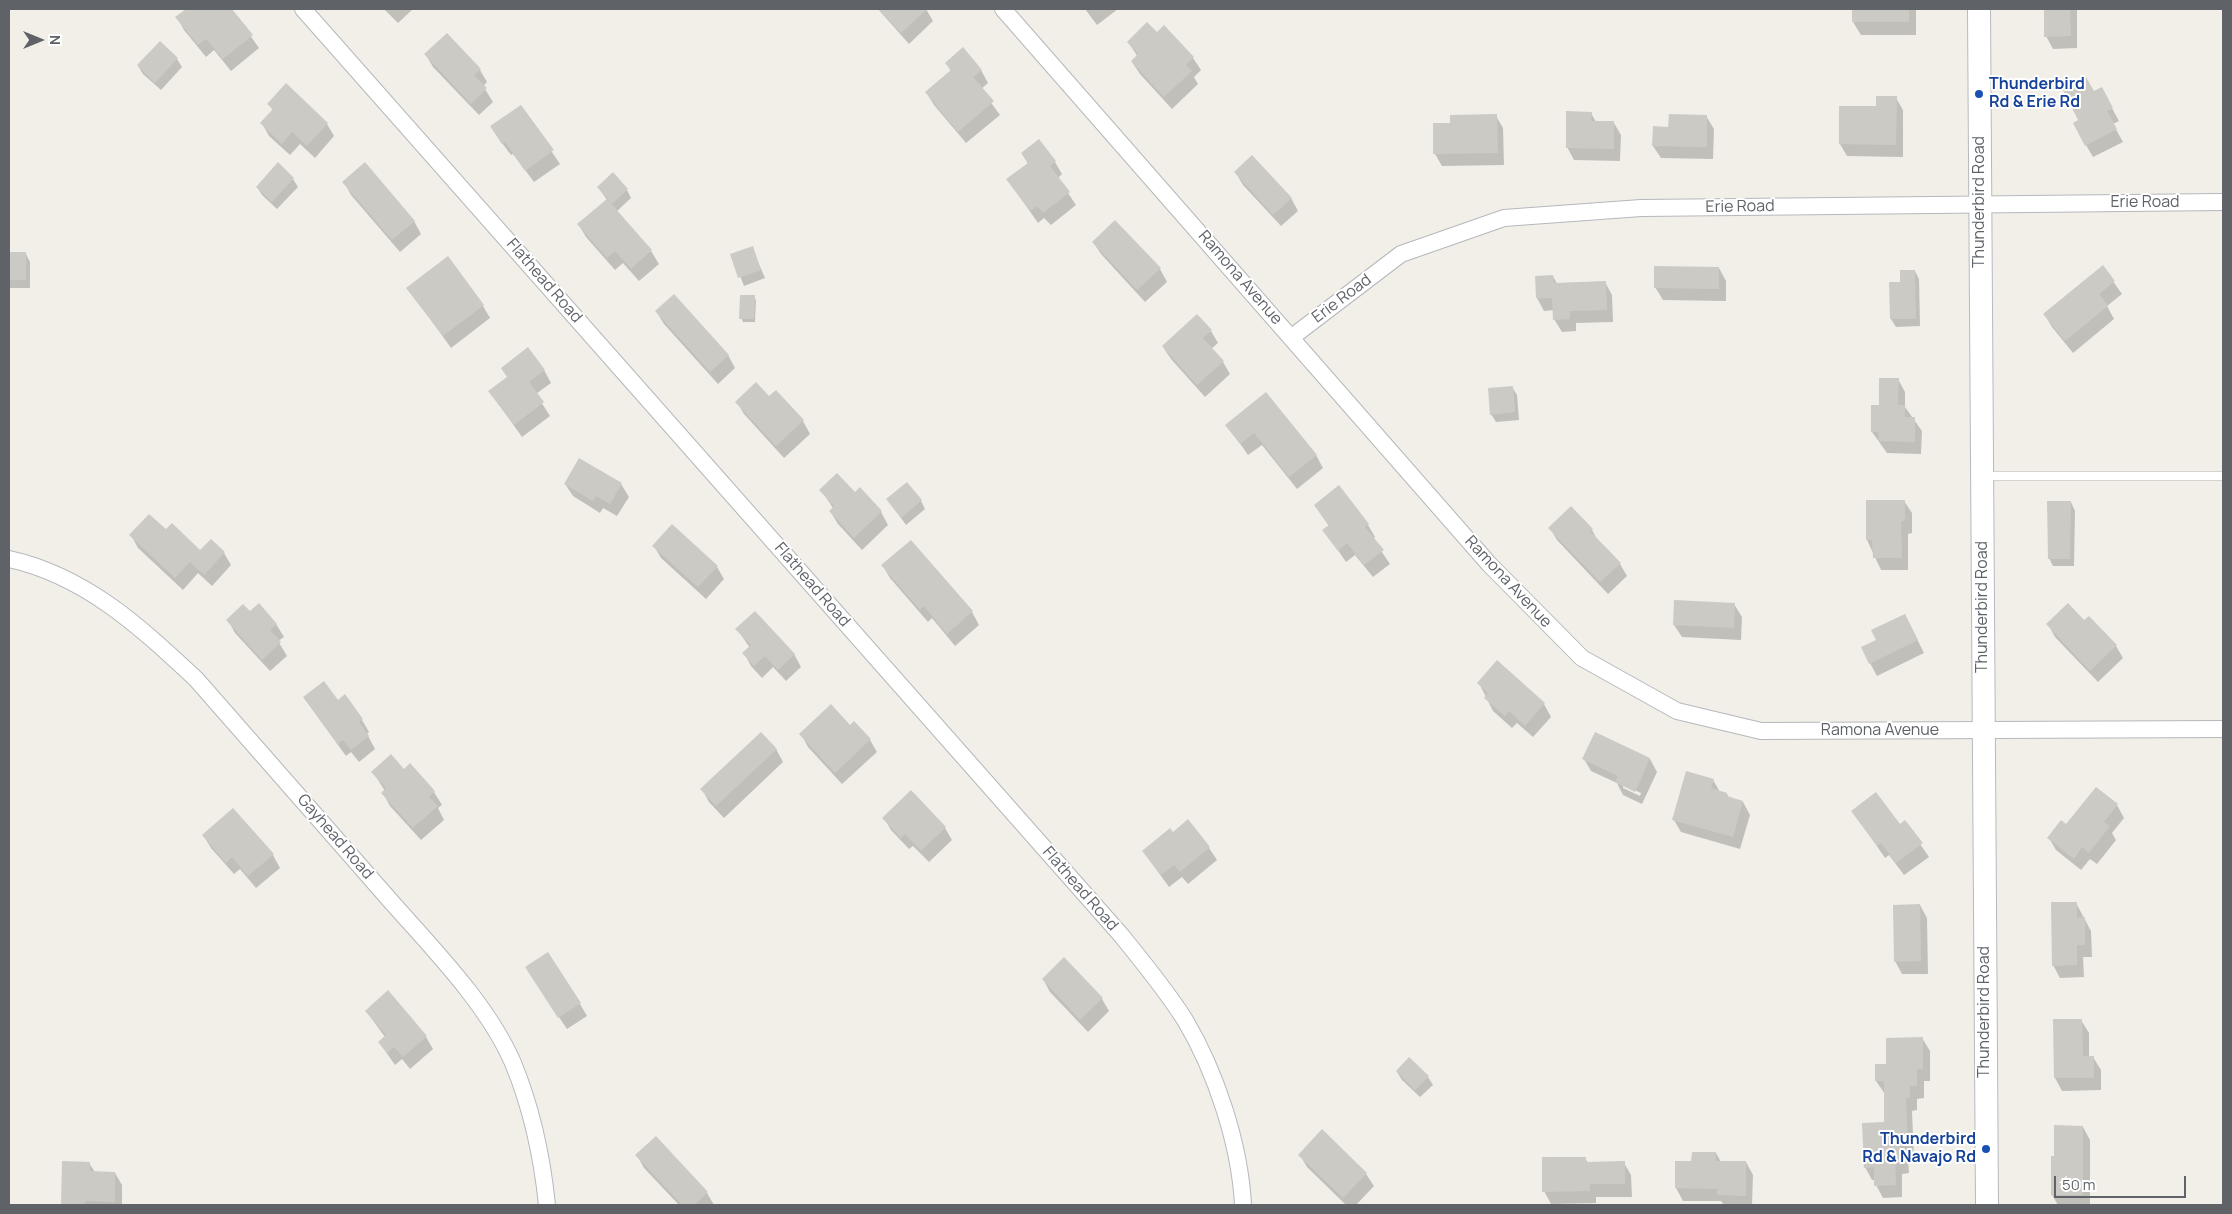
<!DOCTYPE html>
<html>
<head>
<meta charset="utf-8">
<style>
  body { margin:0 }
  #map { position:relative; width:2232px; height:1214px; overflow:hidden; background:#f1efe8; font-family:Manrope,sans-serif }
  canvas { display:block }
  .frame { position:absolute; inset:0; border:10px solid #5f6368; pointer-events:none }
  .north { position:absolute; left:15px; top:15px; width:50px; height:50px; -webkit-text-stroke:4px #fff; paint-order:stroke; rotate:90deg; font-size:14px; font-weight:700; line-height:20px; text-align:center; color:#5f6368 }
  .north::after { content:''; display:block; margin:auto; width:18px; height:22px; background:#5f6368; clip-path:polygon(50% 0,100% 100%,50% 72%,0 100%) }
  .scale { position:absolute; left:2054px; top:1176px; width:132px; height:22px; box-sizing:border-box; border:2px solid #5f6368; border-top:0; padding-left:6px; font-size:15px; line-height:18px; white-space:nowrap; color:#5f6368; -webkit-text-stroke:4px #fff; paint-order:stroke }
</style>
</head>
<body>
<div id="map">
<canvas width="2232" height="1214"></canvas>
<div class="frame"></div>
<div class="north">N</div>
<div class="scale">50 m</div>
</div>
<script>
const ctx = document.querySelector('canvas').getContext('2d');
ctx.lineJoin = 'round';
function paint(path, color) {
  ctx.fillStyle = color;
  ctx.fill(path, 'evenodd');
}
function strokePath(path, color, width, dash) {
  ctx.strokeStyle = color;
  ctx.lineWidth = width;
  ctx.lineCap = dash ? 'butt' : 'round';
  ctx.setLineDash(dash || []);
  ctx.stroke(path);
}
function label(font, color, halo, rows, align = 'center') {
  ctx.font = font + ' Manrope,sans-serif';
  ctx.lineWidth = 4;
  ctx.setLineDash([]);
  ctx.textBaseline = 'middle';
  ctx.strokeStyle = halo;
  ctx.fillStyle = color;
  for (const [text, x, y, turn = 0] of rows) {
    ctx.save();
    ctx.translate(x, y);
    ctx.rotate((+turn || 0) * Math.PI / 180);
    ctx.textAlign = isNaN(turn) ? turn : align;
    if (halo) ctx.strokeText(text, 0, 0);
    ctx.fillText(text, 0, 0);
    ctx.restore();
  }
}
paint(new Path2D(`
  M188 9H226L234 20 237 17 259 48 231 71 214 50 206 57 184 30 177 17Z
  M384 9H413L398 23Z
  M878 9H926L933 21 909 44Z
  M1085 9H1118L1097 25Z
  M1853 9H1916V35H1861L1853 22Z
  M2045 9H2077V48L2053 49 2046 36Z
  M1157 34 1193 58 1201 70 1194 77 1198 84 1172 109 1140 74 1132 62 1138 57 1128 42Z
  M160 42 177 59 182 67 161 90 143 74 138 66Z
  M426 55 480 70 487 82 483 86 493 102 479 115 433 67Z
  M946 63 981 70 988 83 981 89 1000 115 966 143 934 105 926 92 951 71Z
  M2101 88 2119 121 2113 124 2123 142 2093 157 2086 145 2080 120 2094 92Z
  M1896 98 1903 110V157L1847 156 1840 144 1877 107Z
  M269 104 327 124 334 136 315 158 300 144 290 155 269 136 262 123 273 111Z
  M521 106 560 164 534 182 513 154 511 155 499 139Z
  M1591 113 1596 122 1614 123 1621 135 1620 161 1574 160 1567 147Z
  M1496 116 1503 128 1504 165 1442 166 1435 154 1451 124Z
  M1706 116 1714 129 1713 159 1661 158 1653 146 1670 128Z
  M1039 141 1055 162 1062 174 1058 178 1076 205 1051 225 1044 218 1038 223 1008 180 1028 164 1022 153Z
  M1236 173 1291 198 1298 211 1281 226 1243 185Z
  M293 179 298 187 277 209 262 195 257 187Z
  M344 182 414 221 421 234 400 252 351 195Z
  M598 187 627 190 631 198 616 212 651 251 659 264 639 281 623 263 615 270 586 237 579 225 607 200Z
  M1093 242 1160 269 1167 282 1145 302 1101 254Z
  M752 248 765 278 744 286 732 255Z
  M9 253 26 254 30 262V288H9Z
  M2103 267 2122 294 2107 306 2114 319 2073 353 2052 327 2045 315Z
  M1719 268 1726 281V301L1663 300 1655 287Z
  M1915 271 1919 279 1920 326 1896 327 1891 319Z
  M1553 276 1557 284 1605 282 1612 295 1613 322 1576 323V331L1562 332 1554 319V310L1544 311 1537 298 1536 277Z
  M408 288 483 306 490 318 451 348Z
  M754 297 756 300 755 322H743L741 318Z
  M656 311 728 355 735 368 718 384 664 324Z
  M1211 331 1218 343 1211 349 1223 362 1230 374 1205 397 1171 359 1163 347Z
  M544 370 551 383 536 394 550 416 522 437 490 392Z
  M1898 379 1905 392V407L1922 431 1921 454 1887 453 1872 432V406H1880Z
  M1512 387 1517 395 1519 420 1496 422 1491 414Z
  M775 392 803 421 810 434 784 458 744 414 737 402 769 398Z
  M1266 394 1316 455 1323 468 1297 489 1262 445 1248 455 1227 425Z
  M580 459 621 484 629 497 617 516 603 508 600 513 573 496 565 484Z
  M860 489 881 512 888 525 862 550 838 524 830 511 833 508 821 490 855 494Z
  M888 500 921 501 925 509 906 525Z
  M1867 501H1904L1912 513V533L1908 534V570H1881L1867 540Z
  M2071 502 2075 511 2074 566H2053L2049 558Z
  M1315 506 1368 525 1375 537 1373 539 1390 564 1373 577 1355 555 1346 562 1324 530 1329 526Z
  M1550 528 1592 530 1598 541 1620 564 1627 576 1608 594 1557 540Z
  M166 531 200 552 224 553 231 565 212 586 198 573 183 590 138 548 131 535Z
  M911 541 972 612 979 625 955 646 932 618 928 622 890 578 883 566Z
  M654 546 717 567 724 579 706 599 661 558Z
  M1734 604 1742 617 1741 640 1682 637 1674 625Z
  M250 613 276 624 284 637 278 641 287 656 270 671 235 633 228 620Z
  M1905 615 1924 653 1877 676 1870 663 1878 640Z
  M2084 622 2116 646 2123 658 2098 682 2055 637 2048 624Z
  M737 629 794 654 801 667 786 681 773 667 762 678 751 666 744 653 750 648Z
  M1479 683 1544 704 1551 717 1533 737 1517 723 1512 728 1493 711Z
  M304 698 362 720 369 732 367 734 375 749 359 762 351 752 346 756Z
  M850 726 870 740 877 752 842 784 808 747 801 734Z
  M1596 733 1650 759 1657 772 1642 804 1623 795 1617 783 1591 771 1584 759ZM1623 785 1641 793 1640 796 1623 788Z
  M776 749 783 762 724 818 709 802 702 789Z
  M410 765 434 792 442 805 438 808 444 820 421 840 390 806 383 793 385 791 373 772 404 770Z
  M1713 780 1720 792 1727 794 1729 798 1743 802 1750 815 1740 849 1681 832 1674 820Z
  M2117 805 2124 818 2112 833 2116 840 2097 864 2090 859 2081 870 2056 850 2049 838 2066 826Z
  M1853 811 1899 826 1905 822 1929 857 1904 875 1889 855 1885 858Z
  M884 818 945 828 952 840 929 862 913 846 909 849 891 830Z
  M1188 821 1209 848 1217 860 1188 884 1182 877 1169 887 1143 851 1173 833Z
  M203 835 273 855 280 868 256 888 240 869 234 874 211 848Z
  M2076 903 2091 931 2092 957H2083L2084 977 2060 978 2053 965Z
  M1920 905 1927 918 1928 974H1902L1895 961Z
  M1043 979 1102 999 1109 1011 1088 1032 1050 992Z
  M534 980 580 1004 587 1016 567 1029Z
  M366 1011 426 1037 433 1049 410 1069 402 1059 395 1065 379 1042 385 1037Z
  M2081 1020 2089 1033V1057H2093L2101 1070V1090L2062 1091 2055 1078 2054 1021Z
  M1922 1038 1930 1051V1081H1924V1098L1917 1099V1110L1912 1111 1914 1158 1908 1159 1909 1173 1902 1174V1197L1883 1198 1876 1185 1875 1180H1872L1865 1167 1885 1123V1094L1876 1081V1065H1887Z
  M1397 1072 1428 1077 1433 1085 1420 1097 1402 1080Z
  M2083 1127 2090 1140V1205H2058L2052 1195Z
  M1322 1131 1366 1174 1374 1186 1356 1205H1346L1307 1167 1300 1155Z
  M656 1138 707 1193 714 1205H679L644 1168 637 1155Z
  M1716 1153 1721 1162H1746L1753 1175 1752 1205H1724L1721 1201H1683L1676 1188V1162H1693Z
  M1585 1158 1588 1163H1624L1631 1175 1632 1197H1596V1203L1551 1204 1544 1191Z
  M63 1163H89L95 1172 115 1173 122 1185V1205H62Z`), '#0003');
paint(new Path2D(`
  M186 9H232L253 35 223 59 206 39 198 45 175 17Z
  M879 9H927L901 33Z
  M1852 9H1909V22H1852Z
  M2044 9H2070L2071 36 2044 37Z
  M1147 22 1157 32 1164 25 1194 57 1186 65 1192 71 1164 97 1131 61 1138 54 1127 42Z
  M447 33 481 69 474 75 487 88 471 104 424 54Z
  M160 41 178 58 155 83 137 65Z
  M963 47 982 70 973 77 994 101 958 132 925 92 951 70 945 63Z
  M2086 77 2094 91 2102 87 2113 108 2107 111 2117 129 2085 146 2073 123 2078 120 2063 90Z
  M286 83 328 123 307 146 292 132 282 144 260 123 273 109 267 104Z
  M1876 96H1897L1896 145 1839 144V106H1876Z
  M521 105 554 150 525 171 505 142 502 144 490 126Z
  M1566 111 1592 112 1591 121H1614V149L1566 148Z
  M1497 114 1498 153 1433 154V123H1450V115Z
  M1669 114 1707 115V147L1652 146 1653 126 1668 127Z
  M1039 139 1056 161 1050 166 1070 192 1043 213 1037 206 1030 211 1006 179 1028 163 1021 153Z
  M1252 155 1292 198 1273 215 1234 172Z
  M278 162 294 178 272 202 256 187Z
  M365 162 415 221 392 240 342 182Z
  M613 172 628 189 612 204 597 187Z
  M607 199 652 250 631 269 615 251 607 258 577 224Z
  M1115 220 1161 268 1137 290 1092 242Z
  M753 246 761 270 738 278 730 254Z
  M9 252H26V280H9Z
  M448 256 484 305 443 336 406 288Z
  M2103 265 2115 281 2099 294 2108 306 2065 341 2043 314Z
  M1654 266 1719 267V289L1654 288Z
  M1900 270H1915L1916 319H1890L1889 282H1900Z
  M1553 275 1554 283 1606 281 1607 310 1570 311V319L1553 320 1552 298H1536L1535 276Z
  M674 294 729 355 710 372 655 311Z
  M740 295H755L754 319H739Z
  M1197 314 1212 330 1203 338 1224 361 1197 385 1162 346Z
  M528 347 545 370 529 382 544 402 514 425 488 391 507 377 501 368Z
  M1879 378H1899L1898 405H1905V417H1915V442L1878 441 1879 432H1871V405H1879Z
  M756 382 769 396 776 390 804 420 776 446 735 402Z
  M1513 386 1515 412 1490 415 1488 388Z
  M1266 392 1317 455 1289 477 1254 433 1240 444 1225 425Z
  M579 458 622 483 610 504 596 496 593 501 564 484Z
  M837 473 855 492 860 487 882 511 854 538 829 511 834 506 819 490Z
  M907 482 922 500 901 518 886 499Z
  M1339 485 1369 524 1365 527 1384 550 1364 565 1347 543 1338 551 1322 530 1329 525 1314 505Z
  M1866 500H1905V521H1901L1902 558H1873L1872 540H1866Z
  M2047 501H2071L2070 559H2048Z
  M1571 506 1593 529 1590 531 1621 563 1600 582 1548 528Z
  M149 514 166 529 172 523 200 550 211 539 225 552 204 575 190 562 175 578 129 535Z
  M672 524 718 566 698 587 652 546Z
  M911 540 973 611 947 634 924 606 920 610 881 565Z
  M1674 600 1735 603 1734 628 1673 625Z
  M259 603 277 624 270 630 281 642 262 660 226 620 243 604 250 611Z
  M2068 603 2084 620 2089 616 2117 645 2090 671 2046 624Z
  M755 611 795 654 778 670 765 656 754 666 742 653 751 645 735 629Z
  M1905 614 1918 640 1869 664 1861 647 1876 640 1871 630Z
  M1497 660 1545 703 1525 726 1509 711 1505 716 1484 698 1488 693 1477 683Z
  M324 681 338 700 345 694 363 719 359 722 369 736 351 750 343 740 338 744 303 697Z
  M831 704 850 725 854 721 871 739 835 773 799 734Z
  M761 732 777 749 716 806 700 789Z
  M1595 732 1650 758 1635 792 1615 782 1618 776 1582 759Z
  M391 754 404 769 410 763 435 791 429 797 438 806 413 828 381 793 386 788 371 772Z
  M1686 771 1714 779 1711 788 1727 793V796L1743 801 1733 837 1672 820Z
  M2096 787 2118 804 2104 822 2110 826 2089 853 2082 847 2074 859 2047 838 2061 820 2066 824Z
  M911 790 946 827 921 851 905 834 901 838 882 818Z
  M1876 792 1900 824 1905 820 1923 843 1896 863 1881 843 1877 846 1851 811Z
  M233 808 274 854 248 876 232 857 226 863 202 835Z
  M1188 819 1210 847 1180 872 1174 865 1161 875 1142 851 1170 828 1173 832Z
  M2051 902H2077V918L2085 917V945H2077V965L2052 966Z
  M1920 904 1921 961 1894 962 1893 905Z
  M548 952 581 1003 558 1018 525 967Z
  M1064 957 1103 998 1080 1020 1042 979Z
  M388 990 427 1036 403 1057 394 1047 387 1053 378 1042 386 1035 365 1011Z
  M2053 1019H2082L2083 1056H2094V1078H2054Z
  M1923 1037V1069H1917V1086H1910V1098H1906L1908 1146H1901L1902 1161H1895L1896 1185 1874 1186V1167L1864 1168 1862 1123 1884 1122V1081H1875V1064H1886V1038Z
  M1409 1057 1429 1076 1415 1090 1396 1071Z
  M2054 1125 2083 1126V1195H2051V1156H2054Z
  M1322 1129 1367 1173 1343 1198 1298 1155Z
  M656 1136 708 1192 694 1205H682L635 1155Z
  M1692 1152H1716V1161H1746V1196L1717 1195V1189L1675 1188V1161H1691Z
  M1542 1157H1586V1162L1625 1161V1184H1590V1191L1542 1192Z
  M62 1161 90 1162V1171L115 1172V1202L85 1201V1205H61Z`), '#cccac5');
const service = new Path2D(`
  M1985 476H2223`);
const minor = new Path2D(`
  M303 9 1121 935C1143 962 1166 990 1185 1020 1216 1072 1240 1145 1243 1205
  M1003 9 1489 564 1582 658 1677 711 1761 731 2223 729
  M1292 337 1401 254 1504 218 1641 208 2223 202
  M9 559C86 576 140 627 196 679 260 752 324 825 388 898 431 947 487 1003 513 1063 532 1109 542 1156 547 1205`);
const secondary = new Path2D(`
  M1979 9 1987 1205`);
strokePath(service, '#b5b8bc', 9);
strokePath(minor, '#b5b8bc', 18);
strokePath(secondary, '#b6babf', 24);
strokePath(service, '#fff', 8);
strokePath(minor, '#fff', 16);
strokePath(secondary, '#fff', 22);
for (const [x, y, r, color] of [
  [1979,94,5,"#1a4fb4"],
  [1986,1149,5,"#1a4fb4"]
]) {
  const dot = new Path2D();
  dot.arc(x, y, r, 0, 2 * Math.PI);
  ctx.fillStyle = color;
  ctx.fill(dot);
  strokePath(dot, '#fff', 2);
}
label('bold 16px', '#164399', '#fff', [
  ["Thunderbird",1989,85],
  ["Rd & Erie Rd",1989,103],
  ["Thunderbird",1976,1140,"right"],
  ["Rd & Navajo Rd",1976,1158,"right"]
], 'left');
label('16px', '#5f6368', '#fff', [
  ["Thunderbird Road",1980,202,-90],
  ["Erie Road",2145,203],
  ["Erie Road",1740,207,-1],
  ["Ramona Avenue",1240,278,49],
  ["Flathead Road",544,281,49],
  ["Erie Road",1342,299,-37],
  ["Ramona Avenue",1508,582,47],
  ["Flathead Road",812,585,49],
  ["Thunderbird Road",1983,607,-90],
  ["Ramona Avenue",1880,731],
  ["Gayhead Road",335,837,49],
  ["Flathead Road",1080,889,49],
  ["Thunderbird Road",1985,1012,-90]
]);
</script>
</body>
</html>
